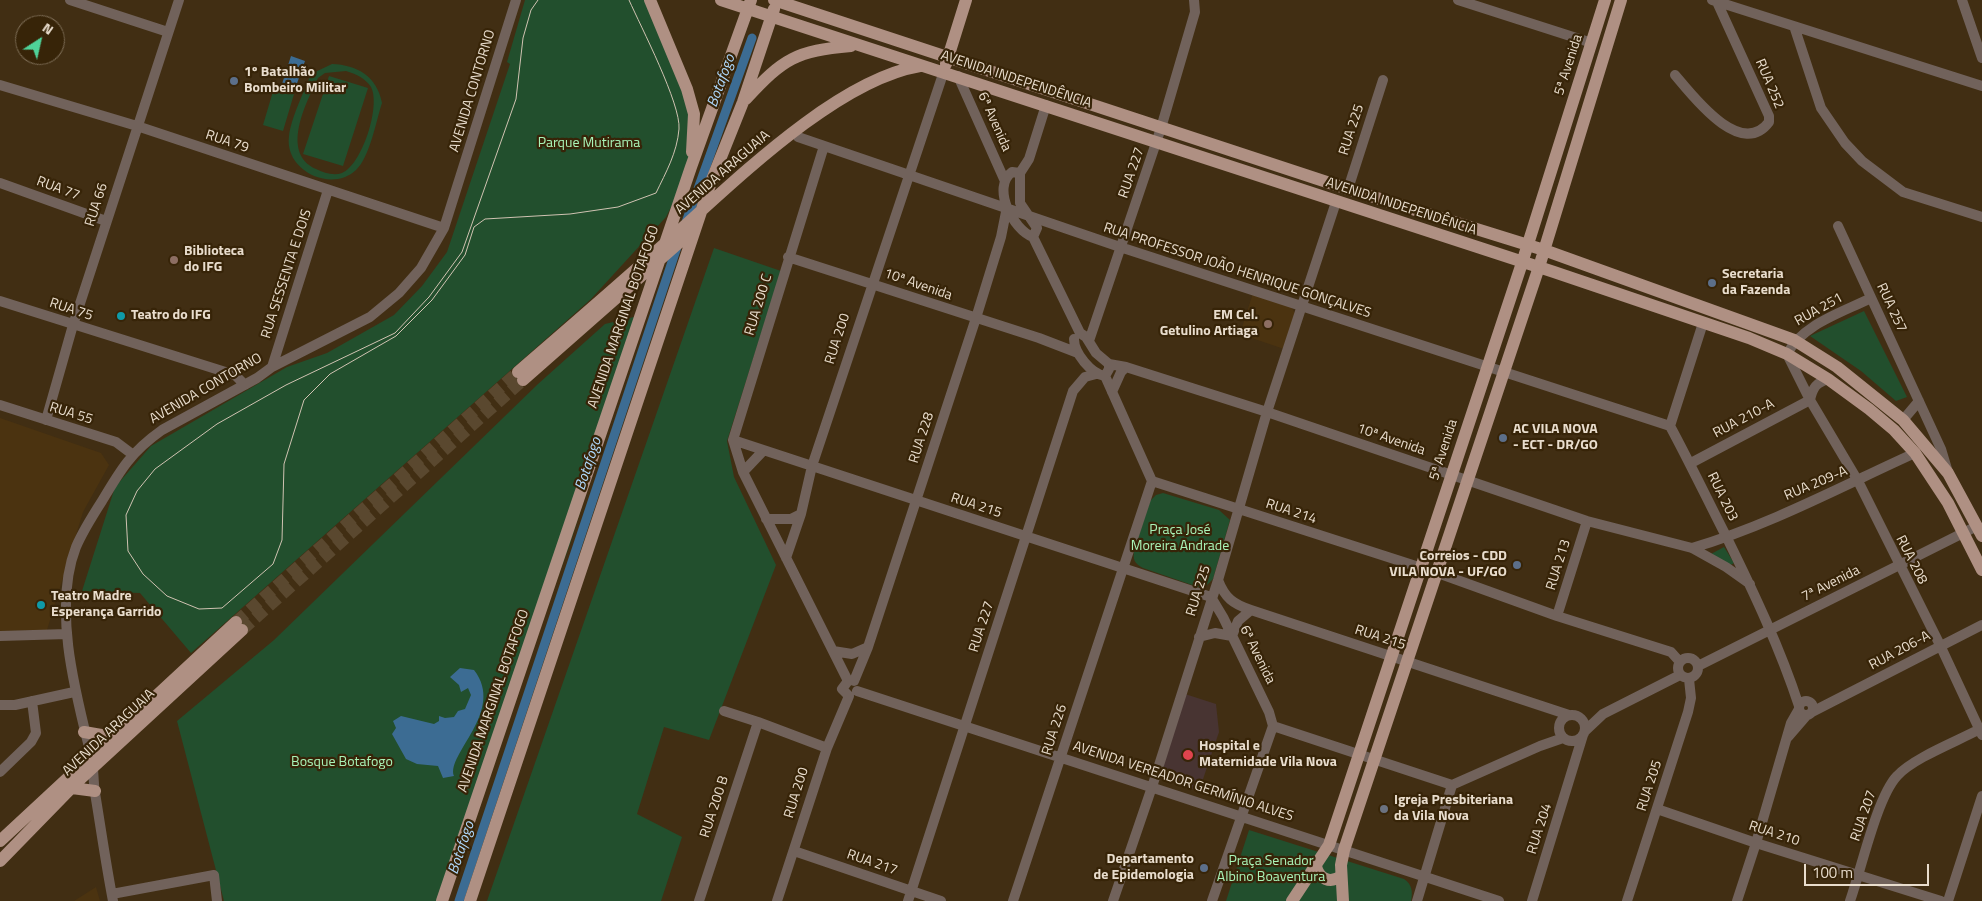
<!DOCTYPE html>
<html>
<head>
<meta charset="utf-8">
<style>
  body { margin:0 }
  #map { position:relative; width:1982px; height:901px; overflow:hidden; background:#412e13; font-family:"Titillium Web",sans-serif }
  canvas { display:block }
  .north { position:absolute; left:15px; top:15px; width:50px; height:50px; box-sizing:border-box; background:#372408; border:1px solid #7e6e57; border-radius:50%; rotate:35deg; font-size:14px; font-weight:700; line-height:20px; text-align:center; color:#e9ddcd }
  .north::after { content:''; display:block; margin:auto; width:18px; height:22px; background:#4fd399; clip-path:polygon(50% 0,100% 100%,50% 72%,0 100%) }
  .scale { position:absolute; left:1804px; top:864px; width:125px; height:22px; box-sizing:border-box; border:2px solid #e9ddcd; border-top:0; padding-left:6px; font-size:15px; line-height:18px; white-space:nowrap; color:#e9ddcd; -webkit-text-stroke:4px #372408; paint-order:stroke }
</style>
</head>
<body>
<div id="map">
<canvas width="1982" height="901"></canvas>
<div class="north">N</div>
<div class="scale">100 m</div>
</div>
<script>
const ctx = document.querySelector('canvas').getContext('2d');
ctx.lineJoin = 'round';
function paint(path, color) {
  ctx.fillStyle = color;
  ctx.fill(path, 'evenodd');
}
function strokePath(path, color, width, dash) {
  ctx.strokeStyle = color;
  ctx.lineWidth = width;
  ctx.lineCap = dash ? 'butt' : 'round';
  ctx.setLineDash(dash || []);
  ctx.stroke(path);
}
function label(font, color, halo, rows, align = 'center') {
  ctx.font = font + ' "Titillium Web",sans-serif';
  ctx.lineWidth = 4.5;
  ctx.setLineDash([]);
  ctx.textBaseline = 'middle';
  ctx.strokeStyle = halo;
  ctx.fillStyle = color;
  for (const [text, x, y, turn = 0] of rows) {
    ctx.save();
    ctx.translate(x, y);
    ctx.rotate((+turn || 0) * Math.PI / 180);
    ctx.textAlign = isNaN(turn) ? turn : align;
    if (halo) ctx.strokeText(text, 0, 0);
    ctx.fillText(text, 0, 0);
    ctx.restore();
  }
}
paint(new Path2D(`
  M1253 293 1291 306 1295 314 1284 349 1240 334Z
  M0 418 101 453 109 465 83 512 47 630 0 631Z
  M96 887 100 901H74Z`), '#4b3310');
paint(new Path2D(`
  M1185 694 1216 704 1219 732 1199 791 1158 778Z`), '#483432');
paint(new Path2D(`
  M525 0H647L694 114 691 167 666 217 591 299 191 653 140 593 82 591 115 487 151 446 287 367 327 353 394 315 422 286 447 252 510 64 507 62Z
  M332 64C357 65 377 76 382 103 376 121 370 157 356 170 332 193 284 171 289 136 291 118 304 92 311 74ZM346 71C356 74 365 78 371 87 381 106 362 165 342 173 334 176 324 173 316 169 280 153 306 103 318 78L325 73Z
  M329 76 368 88 343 166 303 154Z
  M274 88 294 94 283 131 263 125Z
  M714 248 781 271 727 441 734 477 776 565 709 740 664 727 637 814 682 837 661 901H487Z
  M1864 311 1907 397 1896 401 1861 371 1810 336Z
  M642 315 570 544 439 901H224L177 721 274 640 538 384 605 324Z
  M1163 493 1219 510 1230 520 1213 579 1205 587H1198L1143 568C1134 563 1133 560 1134 550L1150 501 1156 495Z
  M1724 547 1734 563 1729 566 1711 554Z
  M1249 830 1404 879C1412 884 1413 892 1411 901H1226Z`), '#224f2d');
paint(new Path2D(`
  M291 56 305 61 295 89 282 84Z
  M460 668 474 670C506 711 446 754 454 776L443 778 438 766 417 764 406 759 392 734 396 728 393 721 401 716 434 724 439 721V716L445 718 454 717 458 711 465 709 471 695 468 688 461 692 459 685 450 677Z`), '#3c6c93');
strokePath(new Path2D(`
  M685 225 752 38
  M459 901 677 247`), '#3c6c93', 9);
strokePath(new Path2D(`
  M236 622 518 372
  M242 630 523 380`), '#5a482f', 12, [12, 6]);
strokePath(new Path2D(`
  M70 0 168 32
  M1458 0 1592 43
  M1712 0 1982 86
  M1962 0 1982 58
  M1794 26 1821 108 1845 143 1862 161 1903 192 1982 217
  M1675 75C1692 95 1741 160 1769 122V116L1717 2
  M958 76 1004 179
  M0 85 137 126 444 228
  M798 137 1120 247 1670 426
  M824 146 733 440 743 472 848 681
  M1020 173 1012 172C991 187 1013 230 1033 237L1080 333 1086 337 1096 353 1109 364V369L1105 376C1091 374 1074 353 1074 339
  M1020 173 1029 159 1046 105
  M1020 173V203L1037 228 1033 237
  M0 183 106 221
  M1348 189 1383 80
  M1838 226 1941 449 1947 469
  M788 257 1039 338 1078 353
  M1871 298C1841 313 1803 324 1787 354L1810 400 1858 481 1940 645 1982 735
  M0 301 235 375 245 385
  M1703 323 1670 426C1690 463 1708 501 1727 538 1754 593 1780 648 1799 706
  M1089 341 1161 128 1195 12 1194 0
  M1109 364 1126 367 1267 412 1587 521 1692 548 1726 567 1750 584
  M272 367 328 190
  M1105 376 1152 481
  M1112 392 1121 372 1126 367
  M1810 400C1813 387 1816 383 1828 379
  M0 405 116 442 132 454
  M46 420 73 325 179 0
  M1903 420 1919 401
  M733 440 1211 597
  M1691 463 1810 400
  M743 472 763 451
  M1152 481 1422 568
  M766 519H791L801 514
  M1692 548C1770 525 1842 486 1915 453
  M786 558 801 514 812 466 944 71
  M1435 572 1557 616 1671 652 1680 662
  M1218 580C1225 598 1233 604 1251 610L1569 715
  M1211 597 1223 617 1269 712 1273 726
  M1557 616 1587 521
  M0 636 67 634
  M1199 637 1215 633 1232 636 1238 621 1251 610
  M833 651 852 654 868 647
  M1678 668a10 10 0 1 1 20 0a10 10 0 1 1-20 0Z
  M1698 666 1977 526
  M848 681 842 689 849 696
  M854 681 868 647 976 318 1001 237 1007 207
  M857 691 1499 901
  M1799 708a7 7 0 1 1 14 0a7 7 0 1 1-14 0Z
  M0 705H15L74 692
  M724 711 758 722
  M1812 712 1982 625
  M1559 728a13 13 0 1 1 26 0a13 13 0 1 1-26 0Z
  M1273 726 1452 785
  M1585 731 1603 714 1680 675
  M1788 737 1807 715
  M0 772 31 742 36 733 32 701
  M1452 785 1540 746 1563 738
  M1657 809 1756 843 1941 901
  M794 851 941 901
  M112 894 214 875 217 901
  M113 901C106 865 101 829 95 793 93 781 94 767 91 755 76 695 52 608 76 547 82 533 93 515 102 501 121 469 131 452 162 430L257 378 272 367 370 317 399 293 421 268 444 228 516 0
  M699 901 758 722 827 748
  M777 901 827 748 849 696
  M908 901 1073 391 1085 377 1096 374
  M1013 901 1152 481
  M1113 901 1152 787 1218 580 1267 412 1336 202
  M1212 901 1273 726
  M1417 901 1452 785
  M1532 901 1583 735
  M1627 901 1688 712 1691 698 1689 679
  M1737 901 1756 843 1791 723 1799 709
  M1850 901C1861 870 1877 797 1897 776 1913 758 1958 741 1980 729
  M1948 901 1982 796`), '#71625b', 10);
strokePath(new Path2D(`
  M650 0 687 89 694 114 692 152
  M721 0 1554 272 1749 338 1787 354 1828 379 1869 409 1894 430 1915 453 1948 503 1982 570
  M774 0 1348 189 1544 250 1794 340 1837 367 1903 420 1948 473 1982 536
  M946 64 966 0
  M746 99C784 58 796 51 851 46
  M518 372C569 328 620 284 670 239 733 183 836 80 920 66
  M523 380 690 233
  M84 732 107 736 117 733
  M72 788 95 791
  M0 841 236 622
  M0 861 78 781 242 630
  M1316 866C1319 879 1330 884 1341 876
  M442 901 691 167 751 0
  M470 901 711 182 743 102 774 9
  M1292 901 1329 845 1522 263 1605 0
  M1343 901 1341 865 1344 850 1539 267 1621 0`), '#af9083', 12);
strokePath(new Path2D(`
  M538 0 531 10 523 38 516 99 462 252 429 297 395 333 286 385 217 424 155 469 137 491 126 515 128 551 143 574 167 596 199 609 222 608 273 564 282 540 284 464 304 400 330 374 396 336 432 300 465 255 474 227 485 219 570 214 618 207 656 193C666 172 677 153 679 129 681 104 641 27 629 0`), '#d0c3b2', 1);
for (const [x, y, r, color] of [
  [234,81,5,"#5c6f8a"],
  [174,260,5,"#8d6e63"],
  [1712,283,5,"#5c6f8a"],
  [121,316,5,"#0f9aa8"],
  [1268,324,5,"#8d6e63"],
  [1503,438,5,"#5c6f8a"],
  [1517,565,5,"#5c6f8a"],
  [41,605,5,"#0f9aa8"],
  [1188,755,6,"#e0444e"],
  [1384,809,5,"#6b7280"],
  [1204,868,5,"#5c6f8a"]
]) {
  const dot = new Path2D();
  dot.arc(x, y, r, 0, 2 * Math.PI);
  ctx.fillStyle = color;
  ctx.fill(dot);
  strokePath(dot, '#372408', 2);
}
label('14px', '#e9ddcd', '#372408', [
  ["5ª Avenida",1569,65,-72],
  ["AVENIDA INDEPENDÊNCIA",1016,80,18],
  ["RUA 252",1769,84,67],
  ["AVENIDA CONTORNO",473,91,-73],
  ["6ª Avenida",994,122,66],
  ["RUA 225",1352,130,-72],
  ["RUA 79",227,142,18],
  ["AVENIDA ARAGUAIA",723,173,-41],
  ["RUA 227",1132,173,-71],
  ["RUA 77",58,189,20],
  ["RUA 66",97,205,-72],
  ["AVENIDA INDEPENDÊNCIA",1401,207,18],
  ["RUA PROFESSOR JOÃO HENRIQUE GONÇALVES",1237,271,18],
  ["RUA SESSENTA E DOIS",287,274,-72],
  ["10ª Avenida",918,285,19],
  ["RUA 200 C",759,305,-73],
  ["RUA 257",1891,308,65],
  ["RUA 75",71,310,18],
  ["RUA 251",1819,310,-29],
  ["AVENIDA MARGINAL BOTAFOGO",624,317,-71],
  ["RUA 200",838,339,-72],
  ["AVENIDA CONTORNO",206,389,-30],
  ["RUA 55",71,414,17],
  ["RUA 210-A",1744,419,-28],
  ["RUA 228",922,438,-72],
  ["10ª Avenida",1391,440,19],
  ["5ª Avenida",1444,450,-72],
  ["RUA 209-A",1816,484,-23],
  ["RUA 203",1722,497,64],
  ["RUA 215",976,506,18],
  ["RUA 214",1291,512,18],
  ["RUA 208",1911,560,63],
  ["RUA 213",1559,565,-73],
  ["7ª Avenida",1831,584,-27],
  ["RUA 225",1199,591,-73],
  ["RUA 227",982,627,-72],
  ["RUA 215",1380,638,18],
  ["RUA 206-A",1900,651,-28],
  ["6ª Avenida",1257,655,64],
  ["AVENIDA MARGINAL BOTAFOGO",494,701,-71],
  ["RUA 226",1055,730,-72],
  ["AVENIDA ARAGUAIA",109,733,-43],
  ["AVENIDA VEREADOR GERMÍNIO ALVES",1183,782,18],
  ["RUA 205",1650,786,-72],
  ["RUA 200",797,793,-73],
  ["RUA 200 B",715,807,-72],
  ["RUA 207",1864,816,-71],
  ["RUA 204",1540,829,-72],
  ["RUA 210",1774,834,18],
  ["RUA 217",872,863,19]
]);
label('bold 14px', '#e9ddcd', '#372408', [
  ["1º Batalhão",244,73],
  ["Bombeiro Militar",244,89],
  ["Biblioteca",184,252],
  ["do IFG",184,268],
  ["Secretaria",1722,275],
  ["da Fazenda",1722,291],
  ["Teatro do IFG",131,316],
  ["EM Cel.",1258,316,"right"],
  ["Getulino Artiaga",1258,332,"right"],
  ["AC VILA NOVA",1513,430],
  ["- ECT - DR/GO",1513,446],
  ["Correios - CDD",1507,557,"right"],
  ["VILA NOVA - UF/GO",1507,573,"right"],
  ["Teatro Madre",51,597],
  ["Esperança Garrido",51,613],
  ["Hospital e",1199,747],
  ["Maternidade Vila Nova",1199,763],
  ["Igreja Presbiteriana",1394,801],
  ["da Vila Nova",1394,817],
  ["Departamento",1194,860,"right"],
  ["de Epidemologia",1194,876,"right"]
], 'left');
label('14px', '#a9f4b8', '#372408', [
  ["Parque Mutirama",589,144],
  ["Praça José",1180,531],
  ["Moreira Andrade",1180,547],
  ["Bosque Botafogo",342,763],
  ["Praça Senador",1271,862],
  ["Albino Boaventura",1271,878]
]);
label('italic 15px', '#afd9fd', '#372408', [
  ["Botafogo",722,81,-70],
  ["Botafogo",589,464,-72],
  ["Botafogo",462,848,-72]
]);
</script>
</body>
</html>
